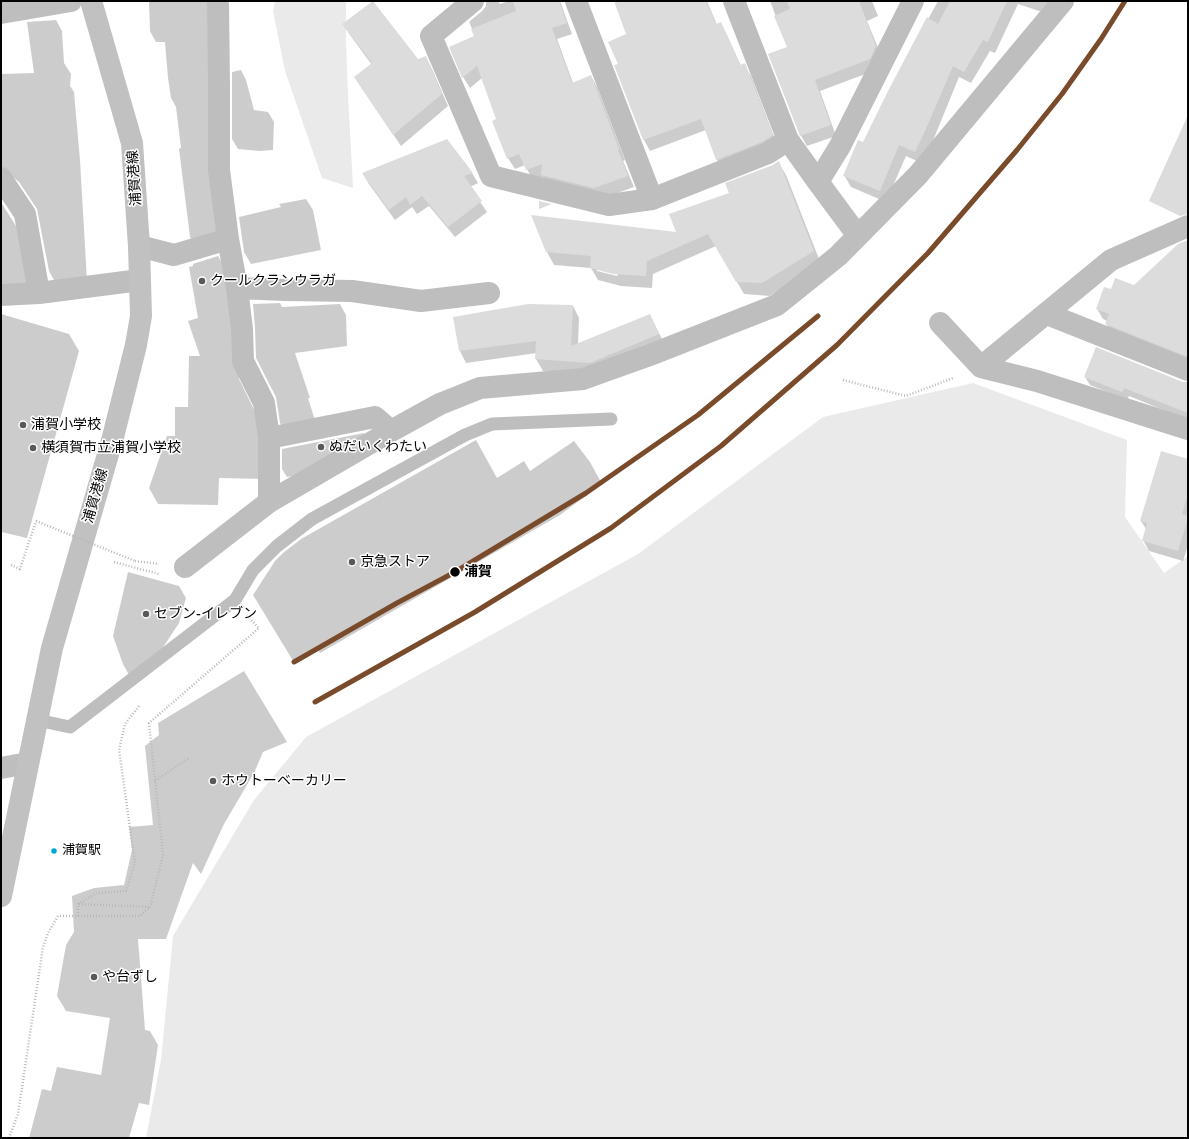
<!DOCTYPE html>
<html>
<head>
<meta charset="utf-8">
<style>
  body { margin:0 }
  #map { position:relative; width:1189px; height:1139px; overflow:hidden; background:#fff; font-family:Signika,sans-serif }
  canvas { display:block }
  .frame { position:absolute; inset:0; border:2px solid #000; pointer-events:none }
</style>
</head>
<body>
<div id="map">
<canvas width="1189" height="1139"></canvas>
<div class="frame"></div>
</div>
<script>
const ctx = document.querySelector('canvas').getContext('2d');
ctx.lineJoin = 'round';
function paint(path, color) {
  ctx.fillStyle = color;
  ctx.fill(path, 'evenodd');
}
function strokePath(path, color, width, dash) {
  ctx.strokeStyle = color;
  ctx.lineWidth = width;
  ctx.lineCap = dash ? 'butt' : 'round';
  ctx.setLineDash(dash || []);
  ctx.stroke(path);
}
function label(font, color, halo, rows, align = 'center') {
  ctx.font = font + ' Signika,"Noto Sans JP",sans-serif';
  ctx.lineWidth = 3;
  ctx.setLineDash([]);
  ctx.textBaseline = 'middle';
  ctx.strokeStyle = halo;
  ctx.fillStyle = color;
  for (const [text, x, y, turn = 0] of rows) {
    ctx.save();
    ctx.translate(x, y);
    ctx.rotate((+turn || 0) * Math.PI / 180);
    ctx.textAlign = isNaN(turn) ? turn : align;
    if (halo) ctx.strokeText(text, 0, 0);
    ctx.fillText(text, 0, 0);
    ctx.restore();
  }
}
paint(new Path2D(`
  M275 1H346C345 63 350 126 353 188L322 178 285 71 273 11Z
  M973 383 1127 440 1125 517 1164 573 1188 556V1138H146L161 1060 173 936 254 800 306 737 638 554 823 417Z`), '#eaeaea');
paint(new Path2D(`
  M149 1H210L219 240 196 247 190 237 179 149 181 148 176 107 171 98 168 78 165 42H156L150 31Z
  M486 1H498L500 4 509 1H560L572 34 557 39 573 83 591 76 597 87 625 160 623 161 634 187 601 199 549 186 543 177 533 181 525 165 515 169 508 158 497 119 482 78 470 88 463 77 450 47 476 37 469 22 482 11 486 6Z
  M615 1H707L717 25 721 24 727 35 741 66 744 65 751 76 778 147 724 171 717 160 706 130 650 151 644 140 615 66 619 64 627 35Z
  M770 1H872L878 16 867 21 882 57 876 70 820 91 836 136 807 146 800 134 788 48Z
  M938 1H1055L1051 15 1018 4 995 53 990 51 971 83 959 77 932 143 921 163 906 156 886 202 851 187 844 175 864 144 888 93Z
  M56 20 62 31 64 63 71 74 70 86 74 92 80 160 87 281 55 282 49 271 37 209 19 182 14 178 7 176 1 178V74L34 73 27 22Z
  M343 24 418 60 426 57 432 69 448 106 401 146 362 88 372 65 350 35Z
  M241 70 246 80 254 110 268 112 274 122 273 150 259 151 238 149 232 139V72Z
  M778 162 786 175 821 264 770 296 744 294 716 246 653 274 652 288 621 286 598 280 591 268 554 265 547 252 677 233 730 193ZM597 269 618 274 617 276 597 271Z
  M472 173 478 183 470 187 487 212 455 237 429 206 417 214 412 207 395 220 369 184 363 174Z
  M306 199 313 210 321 250 251 264 244 252 239 217 281 207 279 204Z
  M1 202 19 231 29 287 1 293Z
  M1188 244V364L1112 334 1106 323 1107 321 1103 319 1097 309 1111 291 1134 287Z
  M218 256 227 272 238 347 239 379 261 424 265 479 219 478 218 505 158 504 149 488 167 436H175V407H188L189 356H200L188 321 198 318 189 267 193 266V264Z
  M280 303 282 307 340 304 346 315 347 346 295 353 310 398H308L317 427 286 433 280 423 276 397 256 358 255 328 253 304Z
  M573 306 579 318 578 344 650 315 665 345 597 374 543 371 536 359 537 353 466 363 460 351 454 318Z
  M1 314 69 334 79 351 27 538 1 532Z
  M1085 377 1188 383V420L1129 396 1127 400 1090 385Z
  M364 433 368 440 310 473 287 477 282 469V449Z
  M476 440 497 478 524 461 530 471 574 441 590 462 602 484 560 515 320 653 318 650 295 664 253 595 275 561 283 553 301 539Z
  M1188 460V546L1183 561 1149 551 1143 540 1146 529 1141 521Z
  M128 572 179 586 186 598 179 623 160 652 129 675 123 664 113 636Z
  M244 671 287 742 263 752 254 773 224 824 201 874 193 863 166 939H138L145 1030 150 1031 158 1045 149 1105 139 1103 129 1138H29L42 1089 51 1091 57 1067 101 1075 110 1018 66 1011 57 996 66 945 74 932 72 896 94 888 124 885 132 850 129 827 153 825 145 746 159 735 158 723Z`), '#0003');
paint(new Path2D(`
  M373 1 418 59 426 56 442 94 393 135 354 77 372 63 342 24Z
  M513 1H559L567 23 552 28 572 83 591 75 619 149 618 150 628 176 594 188 541 175 542 164 526 170 519 154 507 159 492 121 496 119 477 66 462 78 449 47 474 36 471 29 516 11Z
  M614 1H706L716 24 721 22 740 65 745 63 773 135 762 142 716 160 701 119 643 140 614 65 618 64 608 42 626 34Z
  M787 1H859L876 46 870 59 815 80 831 125 800 136 768 54 787 47 774 16 790 9Z
  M950 1H1007L988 42 983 40 964 72 953 66 925 131 915 152 899 145 880 191 843 176 858 140 863 142 887 93 927 17 938 24Z
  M1188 115V214L1180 216 1149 201Z
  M447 139 473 173 464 176 482 201 448 227 422 196 410 205 406 197 389 210 362 173Z
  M779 161 814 251 762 283 736 282 708 234 647 261 646 276 613 274 590 268 591 256 546 252 531 215 676 232 669 214 729 193 725 183 773 165Z
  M539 201 552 204 539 209Z
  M1188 240V357L1105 324 1109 314 1096 309 1104 287 1111 289 1115 278 1134 285 1178 244Z
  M528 304 573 305 571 346 650 314 659 334 590 363 535 359 536 341 459 351 453 317Z
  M1096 347 1183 382H1188V413L1124 388 1122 392 1084 377Z
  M1161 451 1188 459V494L1182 514 1188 516V519L1178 551 1142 541 1147 523 1140 521Z`), '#dcdcdc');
strokePath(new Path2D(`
  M843 380 906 396 953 378
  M135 561 159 564
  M114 562 159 574
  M11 565 20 569 36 521
  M155 781 189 758
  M79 904 150 907
  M78 916H140L150 907 163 855 149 723 259 628 249 618
  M9 1138 18 1114 43 947 48 933 58 916H78V904L97 893 126 891 135 863 119 750 125 724 139 706`), '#b8b8b8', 2.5, [1, 2]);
strokePath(new Path2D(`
  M37 720 70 727 235 600 253 570 277 546 312 519 465 435 492 424 611 419`), '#bebebe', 13);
strokePath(new Path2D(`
  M218 1 219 88V170L228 239 237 288 242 329 243 361 264 403 269 438V502
  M473 1 431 36 491 176 609 205 652 199 768 153 788 140
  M576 1 652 199
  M734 1 788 140 818 182 858 236
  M1 13 71 1
  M1 178 25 214 39 293
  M818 182 840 146 913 1
  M139 246 174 255 228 239
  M237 288 285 290 352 291 421 301 489 293
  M1 295 39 293 140 280
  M1047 314 1188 370
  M940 323 981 367 1037 381 1188 429
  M981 367 1111 260 1188 226
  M269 438 375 417 391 431
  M185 567 269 502 391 431 440 404 480 388 583 379 650 355 777 305 838 256 918 175 1063 1
  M1 768 28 763`), '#bebebe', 22);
strokePath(new Path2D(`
  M1 896 52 648 113 437 136 345 141 316 139 246 132 143 91 1`), '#c1c1c1', 22);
strokePath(new Path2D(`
  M36 521 135 561`), '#b8b8b8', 2.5, [1, 2]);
strokePath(new Path2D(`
  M294 662 397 603 455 572 586 493 698 415 818 316
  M315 702 475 612 611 528 721 446 837 345 928 253 1017 150 1062 94 1101 39 1125 1`), '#7a4b2a', 5);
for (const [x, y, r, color] of [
  [202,281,4,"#595959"],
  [23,425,4,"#595959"],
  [321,447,4,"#595959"],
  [33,448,4,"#595959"],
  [352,562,4,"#595959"],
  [455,572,5.5,"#000"],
  [146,614,4,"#595959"],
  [213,781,4,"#595959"],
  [54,851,3.5,"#00a9ce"],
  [94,977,4,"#595959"]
]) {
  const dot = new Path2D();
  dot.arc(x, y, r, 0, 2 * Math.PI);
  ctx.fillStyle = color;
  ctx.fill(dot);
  strokePath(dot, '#fff', 1.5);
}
label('13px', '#000', '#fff', [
  ["浦賀駅",62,851]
], 'left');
label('14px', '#000', '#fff', [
  ["浦賀港線",135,178,-94],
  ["浦賀港線",96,496,-74]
]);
label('14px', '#000', '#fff', [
  ["クールクランウラガ",210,281],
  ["浦賀小学校",31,425],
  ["ぬだいくわたい",329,447],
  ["横須賀市立浦賀小学校",41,448],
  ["京急ストア",360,562],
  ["セブン-イレブン",154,614],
  ["ホウトーベーカリー",221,781],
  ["や台ずし",102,977]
], 'left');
label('bold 14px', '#000', '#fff', [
  ["浦賀",464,572]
], 'left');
</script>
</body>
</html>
